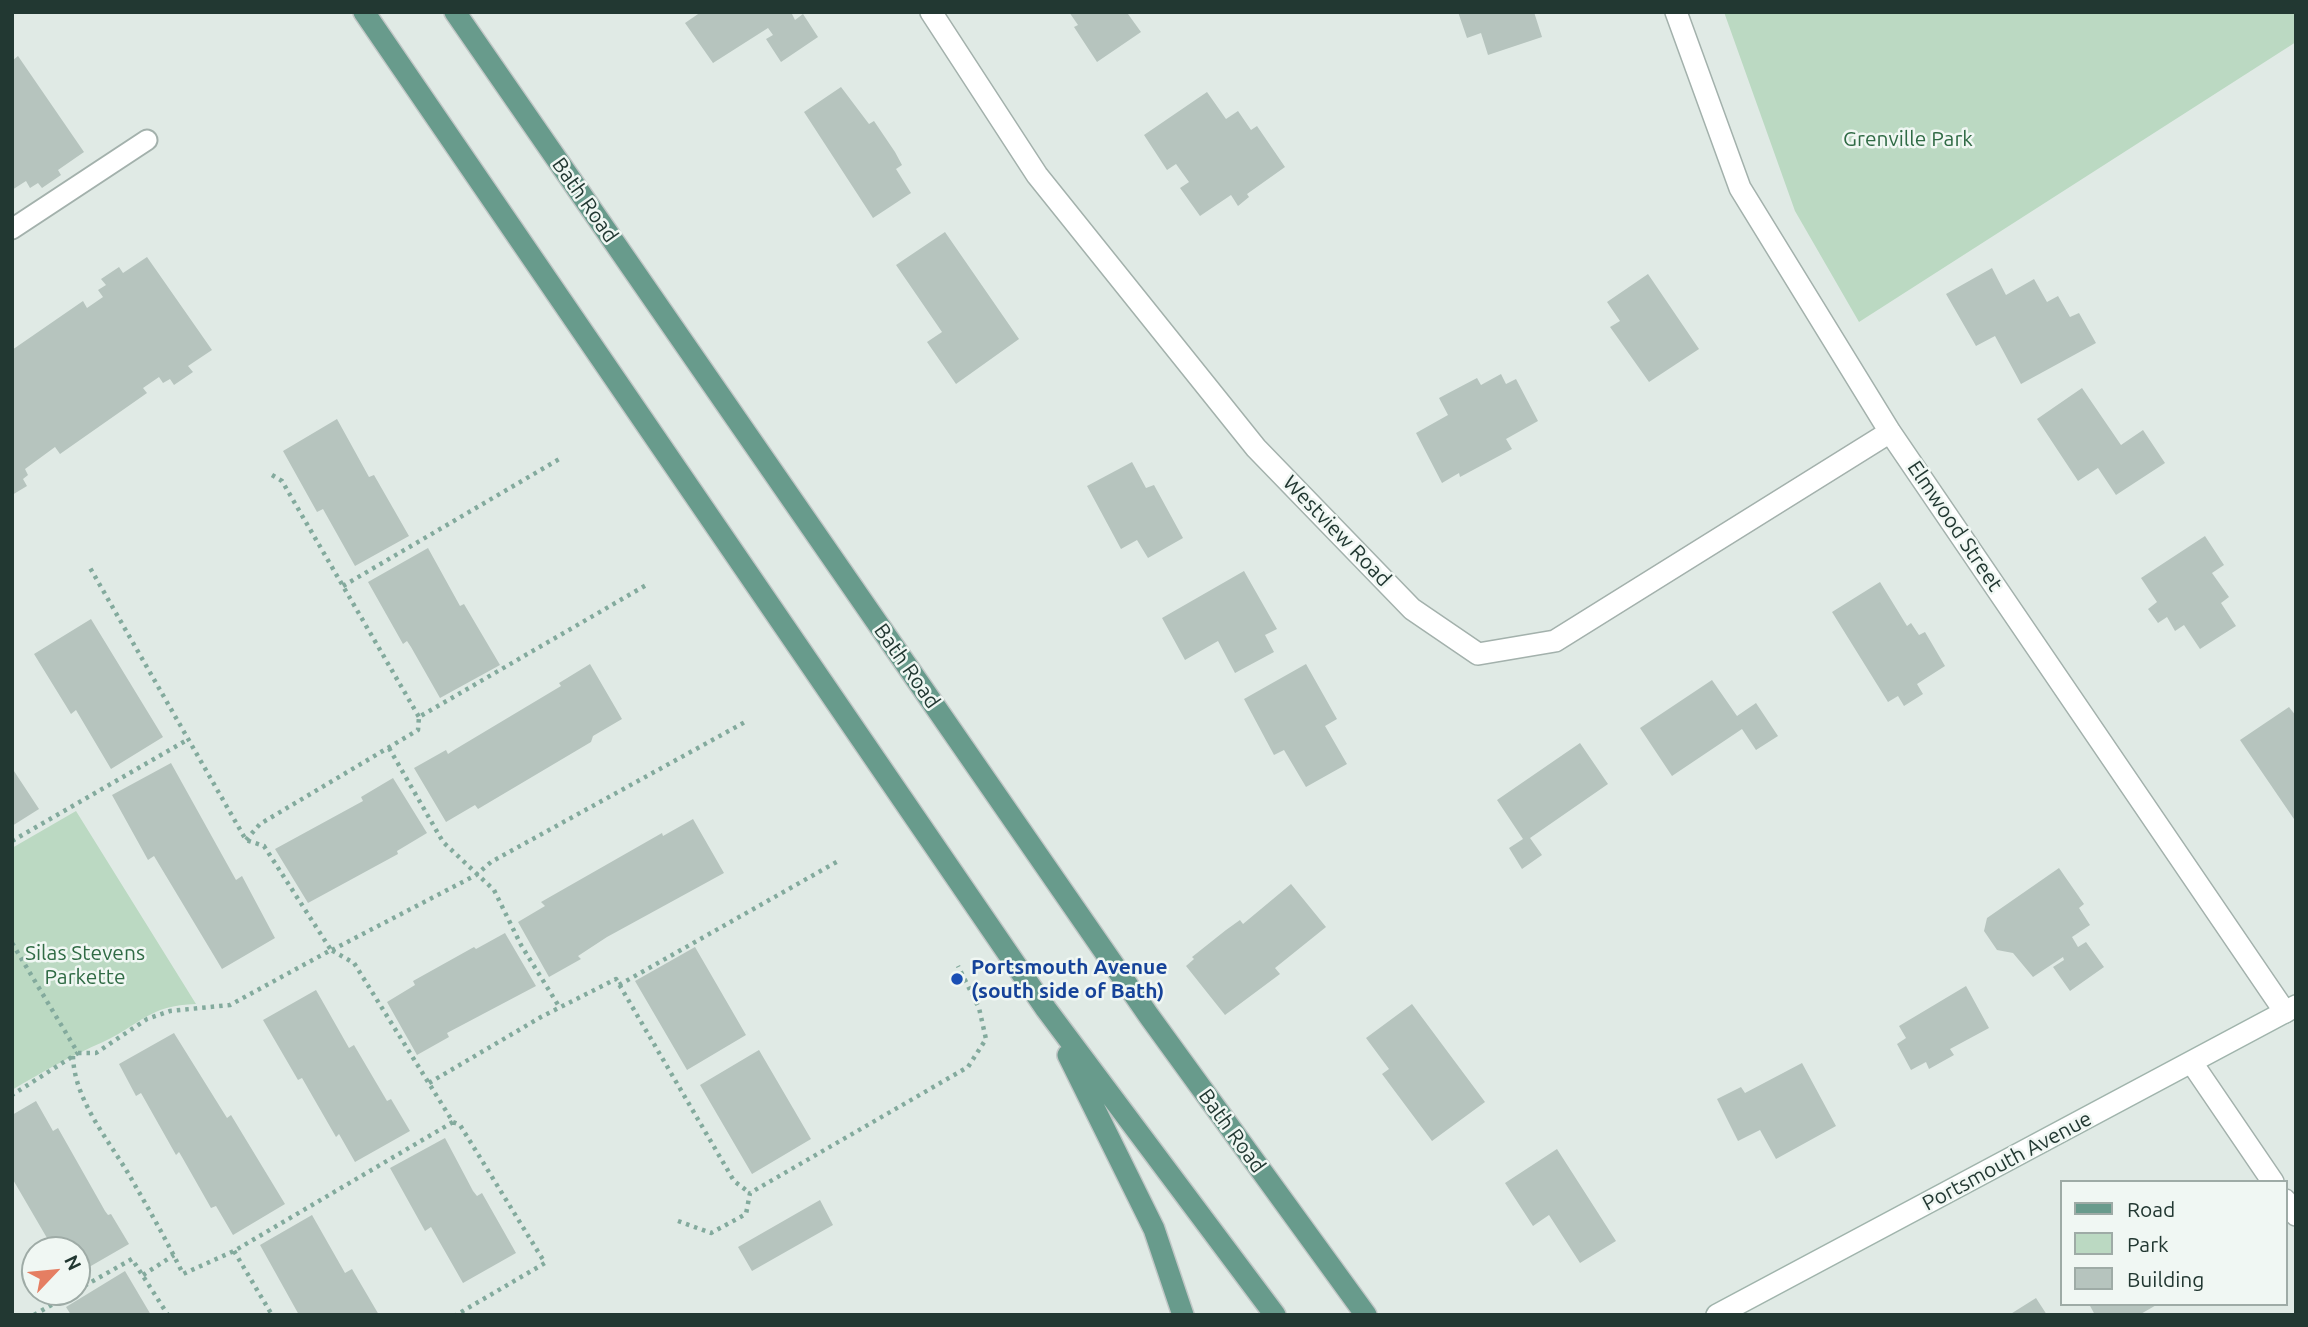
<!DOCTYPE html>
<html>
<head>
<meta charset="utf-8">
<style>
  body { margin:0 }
  #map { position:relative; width:2308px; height:1327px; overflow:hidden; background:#e0eae5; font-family:Ubuntu,sans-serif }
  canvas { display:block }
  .frame { position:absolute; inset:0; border:14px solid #223832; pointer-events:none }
  .legend { position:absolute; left:2060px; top:1180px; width:228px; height:126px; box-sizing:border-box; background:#f0f7f3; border:2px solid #9eaba6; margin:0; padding:9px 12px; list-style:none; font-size:21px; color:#223832 }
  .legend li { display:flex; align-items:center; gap:14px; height:35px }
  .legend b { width:35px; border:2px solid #9eaba6 }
  .north { position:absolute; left:21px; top:1236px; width:70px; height:70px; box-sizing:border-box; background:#f0f7f3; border:2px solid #9eaba6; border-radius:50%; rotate:64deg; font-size:19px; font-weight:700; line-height:28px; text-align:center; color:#223832 }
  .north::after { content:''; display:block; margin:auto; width:24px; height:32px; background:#e57e62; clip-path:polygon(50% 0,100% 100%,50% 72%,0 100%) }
</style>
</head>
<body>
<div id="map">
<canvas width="2308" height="1327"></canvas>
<div class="frame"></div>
<ul class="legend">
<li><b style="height:9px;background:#689b8c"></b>Road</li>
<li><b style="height:19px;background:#bbd9c2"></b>Park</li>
<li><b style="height:19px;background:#b6c4be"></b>Building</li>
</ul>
<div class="north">N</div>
</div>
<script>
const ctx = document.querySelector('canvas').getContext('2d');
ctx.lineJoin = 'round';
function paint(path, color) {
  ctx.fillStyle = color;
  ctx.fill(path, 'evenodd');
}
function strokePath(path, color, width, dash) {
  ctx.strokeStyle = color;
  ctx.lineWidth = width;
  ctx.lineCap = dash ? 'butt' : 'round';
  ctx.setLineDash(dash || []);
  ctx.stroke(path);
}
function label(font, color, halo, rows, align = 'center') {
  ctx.font = font + ' Ubuntu,sans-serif';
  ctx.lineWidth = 5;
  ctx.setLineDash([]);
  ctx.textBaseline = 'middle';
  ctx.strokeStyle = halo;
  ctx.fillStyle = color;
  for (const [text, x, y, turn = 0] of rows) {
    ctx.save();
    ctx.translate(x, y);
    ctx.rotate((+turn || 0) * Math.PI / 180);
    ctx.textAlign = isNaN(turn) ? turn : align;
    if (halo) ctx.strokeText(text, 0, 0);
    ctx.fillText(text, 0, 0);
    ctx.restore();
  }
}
paint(new Path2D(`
  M1724 12H2296V42L1859 322 1795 211Z
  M76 811 196 1004C149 1005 140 1025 103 1042 71 1056 42 1072 12 1090V848Z`), '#bbd9c2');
paint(new Path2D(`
  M701 12H791L795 20 803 14 818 37 781 62 766 39 773 35 768 28 713 63 685 23Z
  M1069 12H1131L1128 14 1141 32 1097 62 1074 27 1078 25Z
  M1458 12H1534L1542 37 1488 55 1481 33 1467 38Z
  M18 56 84 152 58 170 61 175 42 188 38 183 30 188 26 181 12 190V61Z
  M841 87 869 124 874 121 895 152 902 165 896 169 911 193 873 218 804 112Z
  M1207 92 1226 119 1238 111 1251 130 1257 126 1285 167 1247 194 1249 197 1238 206 1231 195 1200 216 1180 188 1189 182 1176 164 1167 170 1144 135Z
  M945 232 1019 339 956 384 927 342 942 332 896 265Z
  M147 257 212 350 188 366 193 372 174 385 170 379 163 383 159 377 143 388 147 393 60 454 55 447 25 469 28 475 23 479 27 486 12 495V350L83 301 87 308 103 297 98 290 106 285 101 279 119 267 123 273Z
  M1992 268 2006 295 2034 279 2047 302 2058 296 2070 317 2079 313 2096 343 2021 384 1995 336 1976 346 1946 294Z
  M1648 274 1699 349 1649 382 1610 327 1620 321 1607 302Z
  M1501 374 1506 384 1516 379 1538 421 1506 439 1512 449 1460 477 1459 473 1442 483 1416 433 1448 415 1439 398 1477 378 1481 385Z
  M2082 388 2121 445 2143 430 2165 463 2116 495 2098 468 2078 481 2037 419Z
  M337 419 369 477 374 475 409 536 355 566 323 509 317 512 283 451Z
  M1132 462 1146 488 1154 485 1183 538 1148 558 1137 540 1121 549 1087 486Z
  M2205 536 2224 565 2212 573 2229 597 2221 603 2236 626 2200 649 2184 625 2175 631 2167 617 2158 623 2148 609 2157 602 2141 578Z
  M428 548 460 606 464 604 500 665 440 698 411 647 407 641 403 644 368 582Z
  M1244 571 1277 629 1265 635 1274 652 1235 673 1218 641 1185 660 1162 618Z
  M1880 582 1907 626 1911 623 1919 635 1925 632 1945 666 1917 684 1923 694 1904 706 1898 696 1888 702 1832 612Z
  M91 619 163 737 111 769 76 710 71 714 34 654Z
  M590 664 622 719 593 736 591 742 478 809 475 805 446 822 414 768 446 750 448 754 454 750 561 686 559 683Z
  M1306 664 1337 719 1325 726 1347 764 1306 787 1284 750 1274 755 1244 699Z
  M1712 680 1737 716 1756 703 1778 736 1756 750 1742 729 1672 776 1640 728Z
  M2289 707 2296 716V822L2240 740Z
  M1580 743 1608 784 1530 838 1542 855 1522 869 1509 848 1523 839 1497 800Z
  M171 763 236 880 242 876 275 938 222 969 154 856 148 860 112 795Z
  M12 768 39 809 12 826Z
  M393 778 427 833 397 851 398 854 308 903 275 849 363 801 361 797Z
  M693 819 724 873 607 937 578 956 581 959 549 977 518 922 545 906 541 902 662 833 663 836Z
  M2059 868 2084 904 2079 908 2090 925 2072 937 2078 947 2086 942 2104 967 2070 991 2053 967 2064 960 2063 957 2033 977 2013 953 1997 950 1984 931 1987 918Z
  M1291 884 1326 927 1275 968 1280 974 1225 1015 1186 966 1194 959 1192 957 1226 930 1240 920 1243 924Z
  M505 933 536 986 447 1033 449 1037 417 1055 387 1002 415 985 413 981 474 947 476 949Z
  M695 947 746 1035 687 1070 635 981Z
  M1966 986 1989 1028 1950 1049 1954 1055 1929 1069 1926 1062 1911 1070 1897 1044 1906 1038 1899 1026Z
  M316 990 349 1048 354 1045 387 1101 391 1099 410 1131 355 1162 339 1134 336 1137 302 1078 298 1080 263 1020Z
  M1412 1004 1485 1102 1432 1141 1382 1074 1389 1069 1366 1038Z
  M174 1033 227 1118 231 1115 285 1204 233 1235 216 1206 211 1208 182 1157 179 1152 176 1155 141 1093 136 1096 119 1064Z
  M759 1050 811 1139 752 1174 700 1085Z
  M1802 1063 1836 1126 1776 1159 1760 1130 1738 1141 1717 1099 1741 1087 1745 1093Z
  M36 1101 53 1131 58 1128 105 1211 108 1215 111 1214 129 1244 77 1274V1250H61L59 1247 54 1250 12 1178V1115Z
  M445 1138 473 1191 477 1196 482 1193 516 1253 463 1283 431 1227 425 1231 390 1168Z
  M1557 1149 1616 1241 1580 1263 1549 1215 1533 1226 1505 1183Z
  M820 1200 833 1225 752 1271 738 1247Z
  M312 1215 345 1273 352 1269 379 1315H299L260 1245Z
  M125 1271 151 1315H71L66 1307Z
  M2036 1298 2047 1315H2009Z
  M2089 1304H2158L2139 1315H2095Z`), '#b6c4be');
const lane = new Path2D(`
  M12 229 147 140`);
const street = new Path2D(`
  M931 12 1037 175 1256 448 1412 609 1478 654 1555 641 1890 432
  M1676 12 1740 188 1890 432 2285 1012
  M2192 1063 2273 1182
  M2285 1200 2296 1215`);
const secondary = new Path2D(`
  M1717 1315 2296 1006`);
const primary = new Path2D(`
  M364 12 1046 1009 1275 1315
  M455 12 1149 1016 1366 1315
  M1068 1055 1154 1229 1183 1315`);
strokePath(lane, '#a3b1ac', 23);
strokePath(street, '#a3b1ac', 24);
strokePath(secondary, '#a0b4ac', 24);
strokePath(primary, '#c1c7c6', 24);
strokePath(new Path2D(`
  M272 475 282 481 419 717
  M343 586 561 458
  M389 748 443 842 494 890 521 945 560 1008
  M246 840 260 824 418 730 419 717 648 584
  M12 841 187 740
  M12 943 78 1053 12 1095
  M332 950 476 875 491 862 745 722
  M619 985 840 860
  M78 1053H96L147 1019 170 1011 230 1005 331 950 264 846 246 840 89 566
  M73 1056C74 1099 107 1138 128 1173 147 1206 166 1239 183 1274L234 1251 453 1122 354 963 331 950
  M429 1083 541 1017 616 979 734 1181 750 1193
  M453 1122 460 1125 545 1263 456 1315
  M678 1221 711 1233 746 1214 750 1193 968 1067 986 1039 979 1008 958 966
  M234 1251 272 1315
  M143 1275 174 1255
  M77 1290 132 1259 168 1315
  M34 1315 74 1292`), '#83aa9d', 4.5, [3.5, 5]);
strokePath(lane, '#fff', 19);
strokePath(street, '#fff', 21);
strokePath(secondary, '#fff', 21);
strokePath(primary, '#689b8c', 21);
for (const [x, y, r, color] of [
  [957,979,7,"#1a4fb4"]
]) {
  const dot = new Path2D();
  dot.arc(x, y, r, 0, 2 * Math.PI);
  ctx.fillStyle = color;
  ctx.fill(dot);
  strokePath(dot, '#f0f7f3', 2.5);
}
label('21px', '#306b45', '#f0f7f3', [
  ["Grenville Park",1908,139],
  ["Silas Stevens",85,953],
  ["Parkette",85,977]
]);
label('21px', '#223832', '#f0f7f3', [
  ["Bath Road",585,200,55],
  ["Elmwood Street",1955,526,56],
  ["Westview Road",1337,531,46],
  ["Bath Road",907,666,55],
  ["Bath Road",1232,1131,54],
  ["Portsmouth Avenue",2007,1161,-28]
]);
label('bold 21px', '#164399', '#f0f7f3', [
  ["Portsmouth Avenue",971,967],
  ["(south side of Bath)",971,991]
], 'left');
</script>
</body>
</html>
